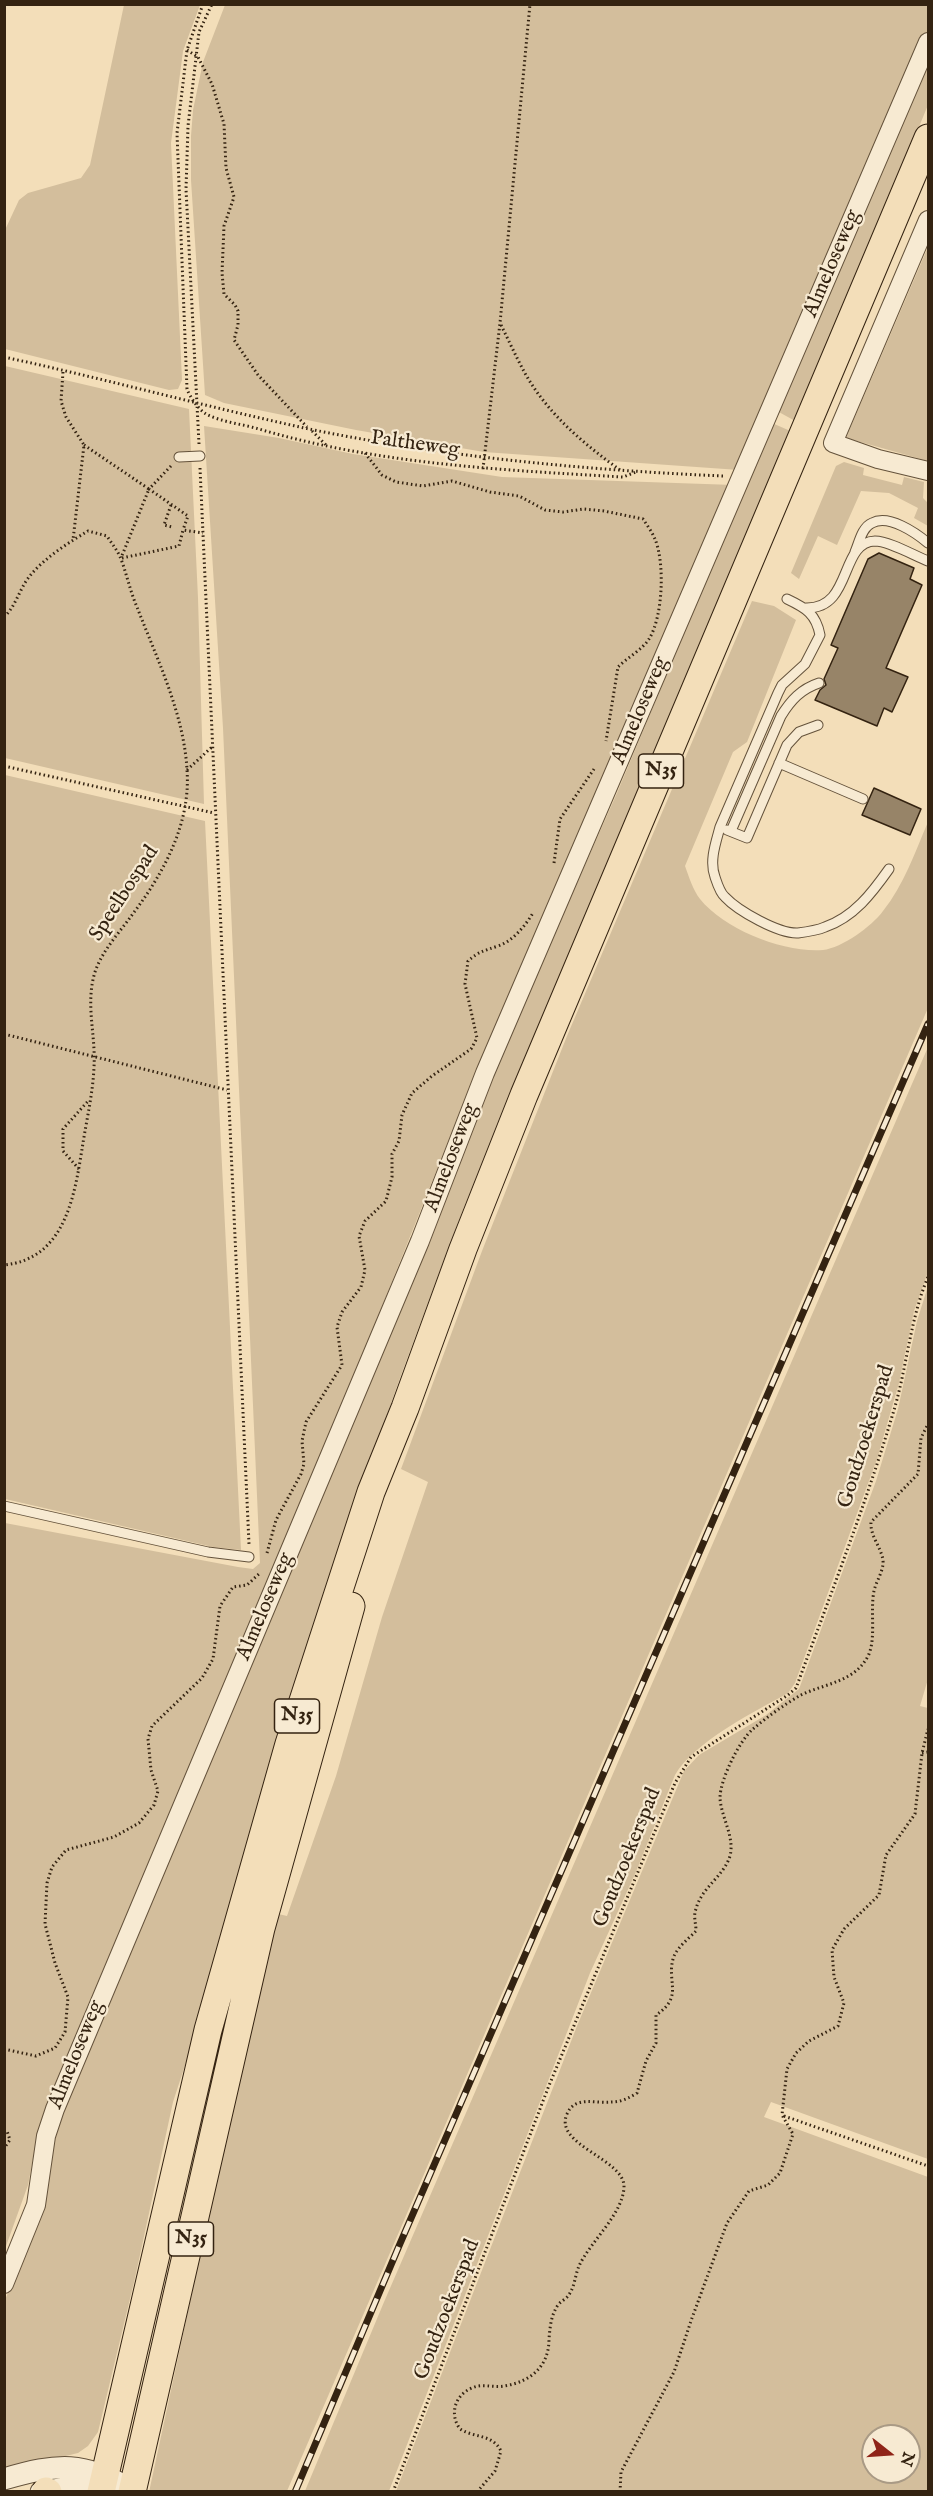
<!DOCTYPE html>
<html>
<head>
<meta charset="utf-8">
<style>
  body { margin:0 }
  #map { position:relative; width:933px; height:2496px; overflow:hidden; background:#f3deb9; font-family:"IM FELL English",serif }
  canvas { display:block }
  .frame { position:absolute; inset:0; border:6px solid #342311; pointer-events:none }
  .north { position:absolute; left:861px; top:2424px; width:60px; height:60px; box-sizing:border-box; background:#f7ead2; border:2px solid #a99a85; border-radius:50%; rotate:107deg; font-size:16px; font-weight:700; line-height:24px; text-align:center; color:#342311 }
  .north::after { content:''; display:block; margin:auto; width:21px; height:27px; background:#8f2418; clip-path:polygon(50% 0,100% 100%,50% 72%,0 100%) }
</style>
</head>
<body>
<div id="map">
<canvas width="933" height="2496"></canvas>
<div class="frame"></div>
<div class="north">N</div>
</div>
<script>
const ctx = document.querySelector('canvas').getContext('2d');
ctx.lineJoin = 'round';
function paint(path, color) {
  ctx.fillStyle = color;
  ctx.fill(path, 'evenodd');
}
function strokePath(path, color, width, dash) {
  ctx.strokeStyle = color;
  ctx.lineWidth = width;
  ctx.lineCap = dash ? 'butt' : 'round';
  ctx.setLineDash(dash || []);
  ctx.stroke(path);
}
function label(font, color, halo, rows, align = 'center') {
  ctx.font = font + ' "IM FELL English",serif';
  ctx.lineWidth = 4.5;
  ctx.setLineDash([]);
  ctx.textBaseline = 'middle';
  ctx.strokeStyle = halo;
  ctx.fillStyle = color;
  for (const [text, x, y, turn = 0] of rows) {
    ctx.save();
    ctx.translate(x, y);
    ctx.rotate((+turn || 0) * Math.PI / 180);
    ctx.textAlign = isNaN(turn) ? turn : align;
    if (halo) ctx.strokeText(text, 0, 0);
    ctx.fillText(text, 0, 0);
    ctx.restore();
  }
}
paint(new Path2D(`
  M124 5H200L183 51 171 143 182 380 178 389 169 390 5 349V230L19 200 28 193 81 178 90 165Z
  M225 5H928V30L739 470 484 452 356 430 224 403 205 395 191 180V136L193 110 203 62Z
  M928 55V105L797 422 777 411Z
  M928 247V461L846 438Z
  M5 366 189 409 198 598 204 804 5 758Z
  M772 423 795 433 464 1207 404 1367 349 1521 207 1998 173 2102 135 2278 98 2432 88 2446 78 2453 5 2471V2300L33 2232 56 2125 533 982 617 793Z
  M204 426 279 438 353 454 502 477 734 485 587 812 479 1065 262 1605 47 2104 37 2139 28 2185 5 2249V1523L238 1567 253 1569 260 1563 223 728Z
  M844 462 864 468 863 475 902 485 904 477 924 482 923 498 928 503V526L914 518 918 508 889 493 861 491 837 545 818 536 799 579 791 573 836 466Z
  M752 601 774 606 796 620 747 742 733 752 685 866C689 877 693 890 700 899 725 930 784 953 823 950 842 948 872 926 883 911 904 885 915 852 928 822V1008L287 2491 149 2492 274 1913 287 1916 336 1776 382 1617 428 1482 401 1469 482 1251 567 1036Z
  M5 775 205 821 241 1550 213 1547 5 1499Z
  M928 1047V1272L914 1311 899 1383 877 1459 795 1683 788 1693C754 1712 694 1742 675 1775L635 1874 590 1973 389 2491H305L384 2302Z
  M928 1286V1679L920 1706 928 1708V2159L771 2102 764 2117 928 2177V2491H396L577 2026 684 1771 699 1755 766 1715 799 1689 876 1481 898 1409 917 1321ZM873 2436H909V2472H873Z`), '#d3be9c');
const building = new Path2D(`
  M879 553 914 568 910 579 922 585 886 668 908 677 892 712 884 708 877 726 815 700 820 690 826 685 824 679 838 648 831 645 868 559Z
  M874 788 921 809 910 835 862 815Z`);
paint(building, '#978468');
strokePath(building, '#342311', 1.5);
const service = new Path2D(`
  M179 457 200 456
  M855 552C859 543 862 527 872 523 889 514 916 533 928 543
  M787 599C806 608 816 614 820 635L805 664 782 685 778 693 720 827C716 842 709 861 715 877 717 883 720 893 725 897 738 911 779 934 798 933 806 932 818 930 825 927 854 917 872 893 889 869
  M806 608C853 609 839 542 875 541 889 541 915 556 928 561
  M779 763 863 799
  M727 830 747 838 787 745 799 732 818 725
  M731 831 781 716C791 700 801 689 819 683
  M4 1506 208 1552 249 1557`);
const minor = new Path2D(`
  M928 220 833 443 878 459 928 471
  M4 2284 36 2205 46 2136 55 2109 420 1241 485 1073 928 42`);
const tertiary = new Path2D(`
  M4 2479C58 2463 84 2461 132 2490
  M41 2492 65 2488 117 2490`);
const primary = new Path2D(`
  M46 2491 48 2492
  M101 2492 208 2030 289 1744 371 1492 405 1408 463 1249 524 1095 928 138
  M132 2492 261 1928 351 1606`);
strokePath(service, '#64523b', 11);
strokePath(minor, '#64523b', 20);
strokePath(tertiary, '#64523b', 23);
strokePath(primary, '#342311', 29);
strokePath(new Path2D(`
  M203 4 187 50 177 133 187 389C190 397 198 409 206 414 221 422 242 424 259 429 377 464 501 470 623 477L636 472
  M187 50 198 57 212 84 224 124 226 168 234 197 224 226 222 273 224 294 235 305 238 311V325L234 340 258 375 307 427
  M501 325C509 341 517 359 526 375 549 415 584 444 620 470
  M4 357C106 379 207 407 309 429 446 457 584 470 723 476
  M63 372 61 401 66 417 84 445 73 540
  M312 431 326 445
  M199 444 186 189 188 126 199 32 212 4
  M84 445 149 489 121 558
  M365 453 382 475 396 482 423 486 452 481 490 492 519 496 545 510 563 512 584 509 604 511 643 519C647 525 652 532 655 539 665 563 663 617 649 639 643 649 627 658 618 667L606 741
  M171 466 149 489 188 516 183 530
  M200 468 249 1544
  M483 469 500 323 530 4
  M171 505 164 525 172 527
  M122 558 179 546 183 530 203 533
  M4 617C16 606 19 590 29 577 44 558 68 543 88 531L107 536C112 544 118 551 121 559 127 575 130 591 137 607 157 659 184 714 187 770 191 824 163 874 132 915 119 933 102 951 95 972 85 1004 96 1035 94 1067 93 1092 87 1118 83 1143 75 1192 67 1259 4 1265
  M4 766 214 813
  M187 770 212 747
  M554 863 560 819 594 769
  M4 1034 227 1090
  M79 1169 63 1151V1129L89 1100
  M267 1553 276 1520 301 1474 304 1464 302 1441 306 1422 342 1365 337 1327 342 1312 361 1287 365 1270 359 1236 365 1221 386 1201 392 1177V1154L399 1141 402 1115 412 1093 432 1076 471 1049 477 1038 465 984 468 961C479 951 484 951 498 946 513 941 525 926 533 913
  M922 1753 928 1752
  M4 2049 36 2056 55 2048 65 2032 68 1997 55 1963 45 1924 47 1883 52 1867 66 1850 114 1837 139 1823 154 1805 158 1791 151 1770 148 1739 152 1726 202 1678 213 1659 220 1606 233 1587 247 1585 260 1573
  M784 2116 928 2166
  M4 2130 7 2131 10 2140 4 2148
  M393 2492 548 2088 675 1783 691 1757 788 1695 796 1688C830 1596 866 1504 894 1410 907 1367 910 1319 928 1277
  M477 2492 495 2471 501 2451C493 2434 474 2438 460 2429 449 2414 455 2395 472 2388 482 2383 493 2388 504 2386 530 2382 549 2367 549 2339 550 2327 551 2315 558 2305 561 2301 566 2299 568 2296 575 2287 575 2275 579 2266 590 2242 623 2214 624 2187 625 2159 553 2145 567 2114 575 2095 596 2104 612 2102 621 2102 629 2098 637 2093L646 2061 656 2043V2015C685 1996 665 1981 674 1956 678 1947 689 1938 696 1931 696 1923 693 1916 696 1909 701 1888 724 1876 730 1856 735 1837 721 1817 720 1798 720 1780 739 1741 753 1729 767 1717 785 1704 801 1695 826 1683 856 1682 869 1654 876 1636 870 1611 874 1591 876 1581 884 1571 883 1560 881 1547 870 1536 871 1522L918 1474 921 1438 928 1424
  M620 2492 621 2472 674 2372 692 2318 727 2223 749 2191 768 2185 780 2173 793 2134 782 2115 787 2069 796 2053 809 2041 838 2026 844 2003 834 1977 832 1950 844 1929 879 1895 886 1855 915 1814 922 1753 928 1729`), '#342311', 3, [1.5, 3]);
strokePath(service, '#f7ead2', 9);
strokePath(minor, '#f7ead2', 18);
strokePath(tertiary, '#f7ead2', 21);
strokePath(primary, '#f3deb9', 27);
const rail = new Path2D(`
  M295 2492 399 2246 928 1024`);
strokePath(rail, '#342311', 7);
strokePath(rail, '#f7ead2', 4.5, [14]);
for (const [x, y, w] of [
  [661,771,45],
  [297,1716,45],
  [191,2239,45]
]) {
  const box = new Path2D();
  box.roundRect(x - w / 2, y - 17, w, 34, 4.5);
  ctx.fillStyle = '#f7ead2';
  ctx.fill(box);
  strokePath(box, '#342311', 1.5);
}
label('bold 20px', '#342311', null, [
  ["N35",661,771],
  ["N35",297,1716],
  ["N35",191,2239]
]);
label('21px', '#342311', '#f7ead2', [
  ["Almeloseweg",833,264,-67],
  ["Paltheweg",415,445,8],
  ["Almeloseweg",641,711,-67],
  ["Speelbospad",125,894,-57],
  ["Almeloseweg",452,1158,-69],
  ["Goudzoekerspad",867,1437,-73],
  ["Almeloseweg",266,1607,-67],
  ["Goudzoekerspad",628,1858,-68],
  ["Almeloseweg",77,2055,-68],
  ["Goudzoekerspad",448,2310,-69]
]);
</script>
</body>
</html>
